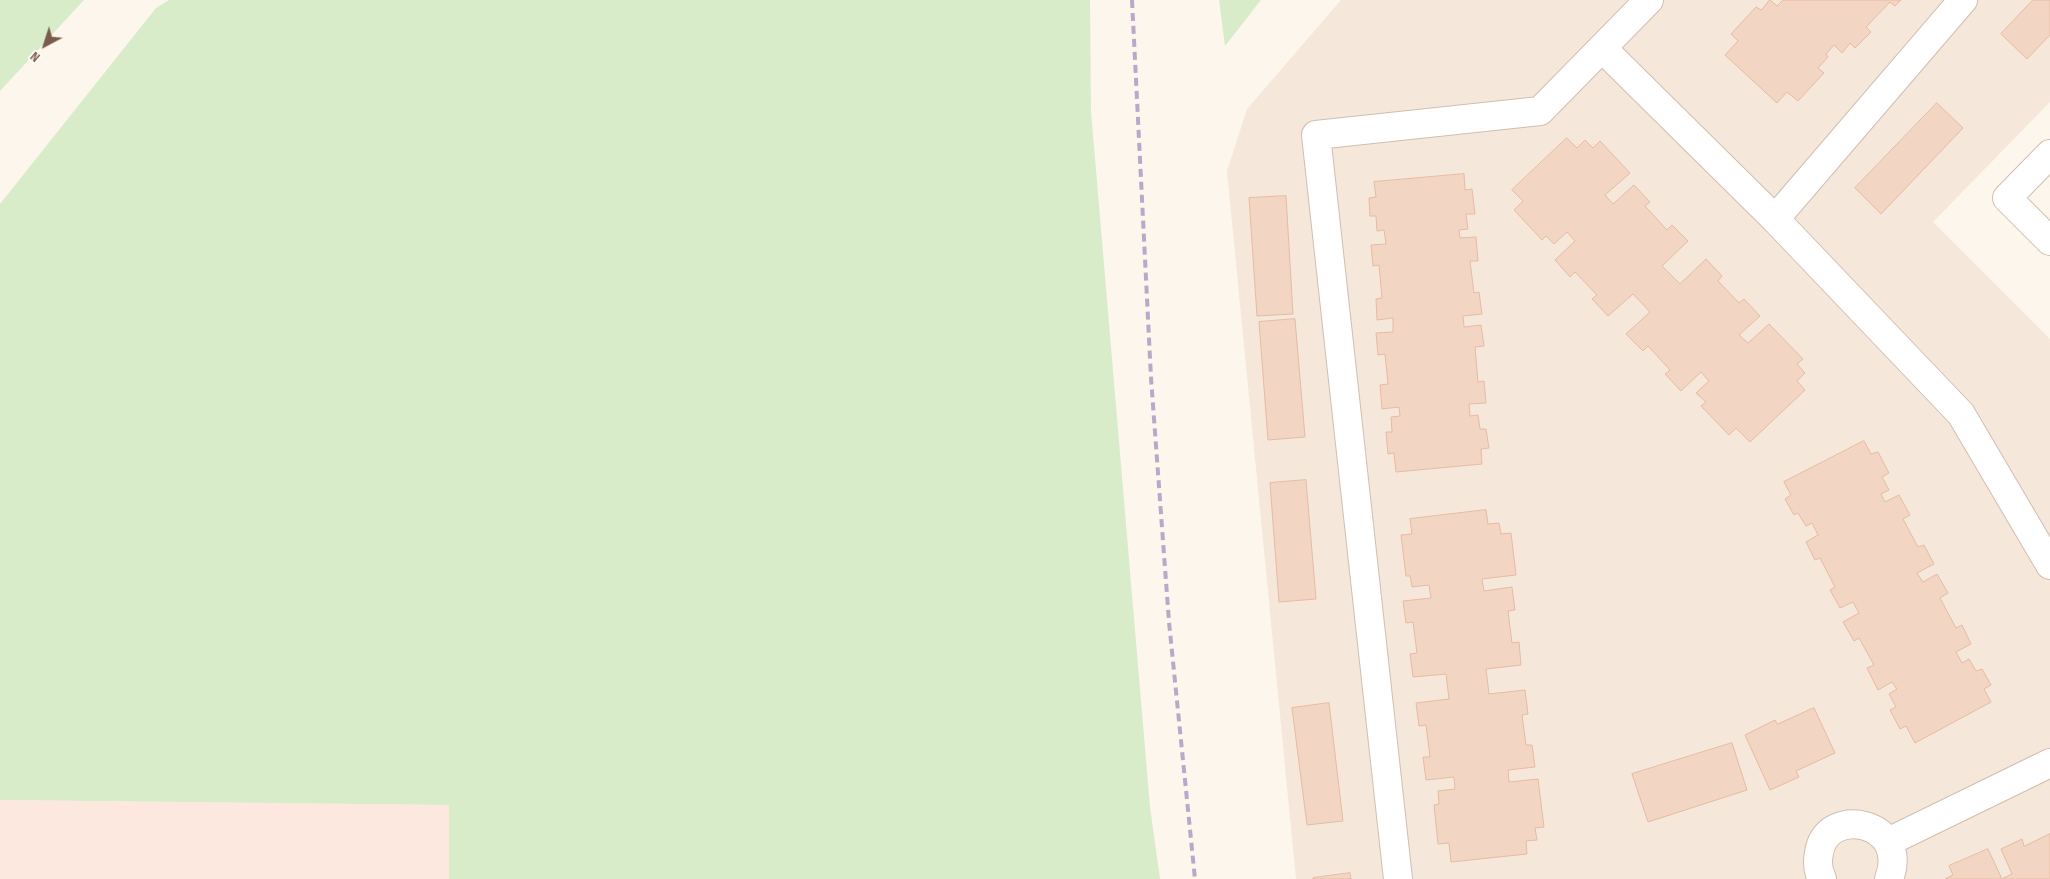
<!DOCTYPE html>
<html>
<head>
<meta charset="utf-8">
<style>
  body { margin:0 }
  #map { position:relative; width:2050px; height:879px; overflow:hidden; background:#fdf6ec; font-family:"Sofia Sans Condensed",sans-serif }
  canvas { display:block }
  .north { position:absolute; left:20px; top:20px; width:50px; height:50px; -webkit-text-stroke:4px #fffaf3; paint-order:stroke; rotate:220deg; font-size:14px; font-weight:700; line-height:20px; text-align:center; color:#7a5c4d }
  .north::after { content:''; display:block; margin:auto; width:18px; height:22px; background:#7a5c4d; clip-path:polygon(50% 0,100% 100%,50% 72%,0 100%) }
</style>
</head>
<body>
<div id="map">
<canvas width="2050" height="879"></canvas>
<div class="north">N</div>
</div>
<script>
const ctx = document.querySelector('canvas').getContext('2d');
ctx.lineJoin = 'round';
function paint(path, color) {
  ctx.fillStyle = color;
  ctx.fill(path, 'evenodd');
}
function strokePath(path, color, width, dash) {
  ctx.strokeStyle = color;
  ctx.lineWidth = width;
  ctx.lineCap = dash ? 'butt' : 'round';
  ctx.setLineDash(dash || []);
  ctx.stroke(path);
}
paint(new Path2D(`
  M1341 0H2050V102L1933 222 2050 339V879H1296L1227 171 1247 109Z`), '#f5e8da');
paint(new Path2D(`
  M0 800 449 805V879H0Z`), '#fde8e0');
paint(new Path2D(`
  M0 0H84L0 91Z
  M169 0H1090L1091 111 1150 807 1160 879H449V805L0 800V204L156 8Z
  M1219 0H1261L1225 46Z`), '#d8ecc9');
const building = new Path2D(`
  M1770 0 1777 6 1783 0H1901L1895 6 1890 2 1866 27 1871 32 1855 48 1850 43 1842 53 1834 45 1826 54 1828 57 1818 68 1824 73 1798 101 1787 92 1777 103 1725 55 1738 41 1731 34 1756 7 1761 10Z
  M2033 0H2050V35L2027 59 2001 34Z
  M1937 103 1963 128 1881 214 1855 188Z
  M1567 138 1577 148 1585 140 1593 148 1600 141 1630 173 1605 195 1613 204 1634 185 1650 202 1645 206 1667 230 1672 225 1688 241 1662 266 1680 284 1706 259 1722 276 1718 281 1739 303 1744 299 1760 316 1739 335 1748 343 1769 324 1803 359 1797 364 1805 373 1797 381 1805 390 1750 442 1736 428 1729 435 1701 406 1706 402 1696 393 1709 381 1701 372 1681 391 1665 374 1670 370 1648 346 1643 351 1626 334 1650 312 1633 294 1608 316 1592 299 1597 295 1575 272 1570 277 1555 260 1575 241 1567 232 1554 244 1546 236 1542 240 1514 210 1523 201 1512 190Z
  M1464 174 1465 190 1472 189 1475 214H1466L1468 229 1459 230 1460 238 1476 237 1478 261H1470L1474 293 1479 292 1482 314 1463 316 1464 327 1481 325 1484 346 1475 347 1478 382 1484 381 1486 403 1469 404 1470 416 1478 415 1480 429H1486L1489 448 1481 449 1482 464 1396 472 1394 453 1388 454 1386 432H1392L1391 417 1400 416 1399 407 1382 409 1380 385 1388 384 1385 354 1378 355 1376 333 1393 332V318L1377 320 1376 299 1382 298 1379 265 1373 266 1371 245 1386 244 1384 230 1377 231 1376 216H1370L1369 198 1376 197 1374 182Z
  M1286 196 1293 314 1257 316 1249 198Z
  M1295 319 1305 437 1268 440 1259 322Z
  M1864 441 1871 454 1878 452 1889 473 1882 477 1889 490 1881 494 1885 502 1899 495 1910 515 1903 519 1918 547 1924 545 1934 564 1917 573 1923 582 1937 574 1948 593 1940 598 1956 628 1962 625 1971 644 1956 652 1962 663 1969 659 1976 671 1982 669 1991 685 1984 689 1991 702 1915 743 1906 726 1900 729 1890 710 1896 707 1889 694 1897 689 1892 682 1878 690 1867 668 1874 665 1859 638 1854 641 1843 622 1859 613 1853 602 1840 608 1830 590 1835 587 1820 558 1815 560 1806 542 1818 535 1812 523 1806 526 1798 513 1794 515 1785 499 1791 495 1784 482Z
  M1306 480 1316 599 1279 602 1270 483Z
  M1486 510 1488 524 1499 523 1501 534 1511 533 1516 575 1482 579 1484 591 1512 587 1515 610 1508 611 1512 643 1519 642 1521 665 1486 669 1489 694 1525 690 1528 714 1522 715 1526 745H1532L1535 767 1508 770 1509 782 1538 779 1544 827 1535 828 1537 840 1526 841 1527 854 1451 862 1449 843 1438 844 1434 805 1439 804 1438 791 1455 789 1454 777 1426 780 1423 757H1430L1426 725 1419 726 1416 703 1449 699 1446 674 1413 677 1410 654 1417 653 1413 622 1406 623 1403 601 1431 598 1429 585 1412 587 1410 576H1406L1401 535 1412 534 1410 519Z
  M1329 703 1343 821 1307 825 1292 708Z
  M1814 708 1835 753 1796 771 1799 777 1770 790 1745 735 1775 720 1777 724Z
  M1732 743 1747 790 1648 822 1632 774Z
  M2050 834V879H2002L2012 874 2001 849 2022 839 2024 846Z
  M1988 849 2002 879H1945L1953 875 1949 866Z
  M1350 873 1351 879H1313V878Z`);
paint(building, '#f3d5c3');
strokePath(building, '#e6bba3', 1);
const minor = new Path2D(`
  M1602 48 1775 219 1961 414 2050 565
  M2050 154 2007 198 2050 241
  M1775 219 1963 0
  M1888 842 2050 763
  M1398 879 1316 135 1540 111 1649 0
  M1822 879C1818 871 1817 862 1819 853 1826 804 1911 821 1889 879`);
strokePath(minor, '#d1beb0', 30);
strokePath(minor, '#fff', 28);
strokePath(new Path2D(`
  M1132 0 1151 378 1169 622 1195 879`), '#b9a8c9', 4, [8, 5]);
</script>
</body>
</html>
